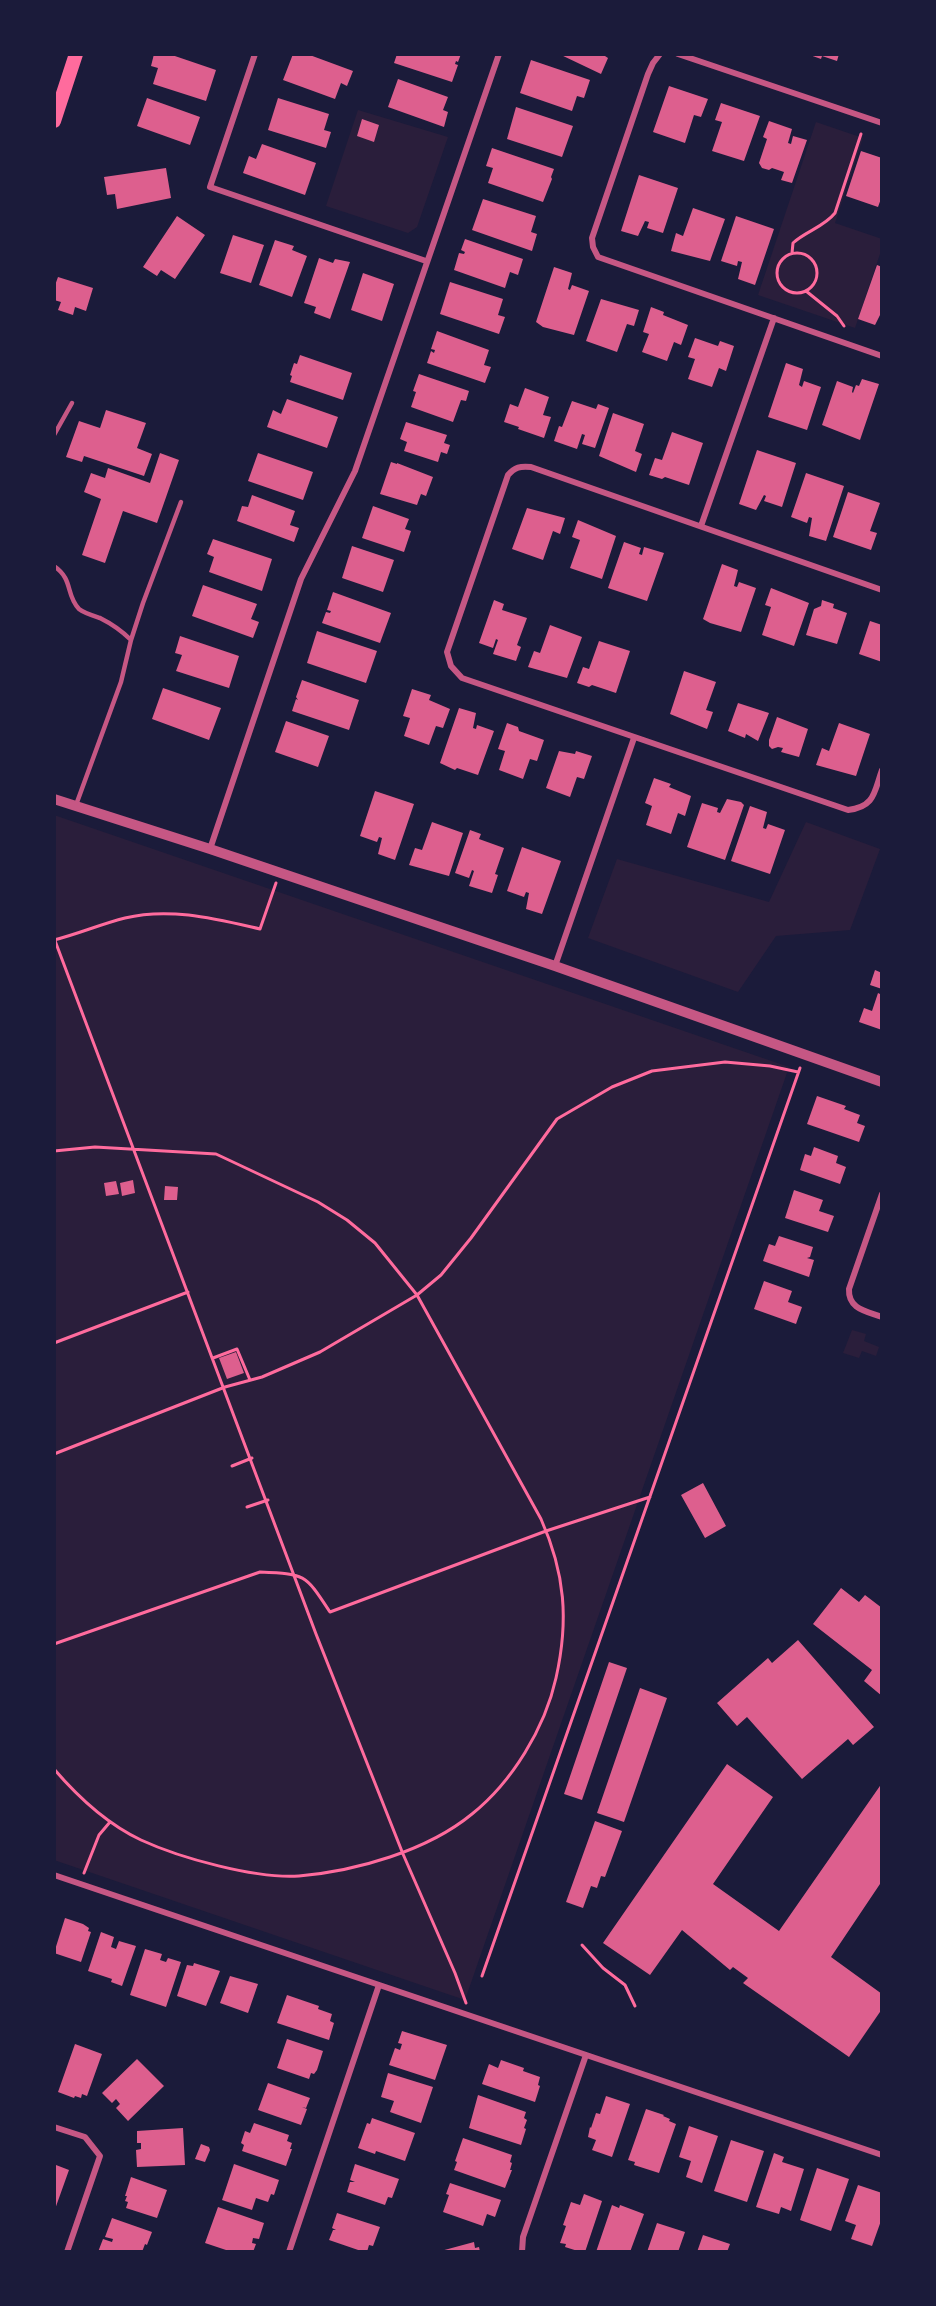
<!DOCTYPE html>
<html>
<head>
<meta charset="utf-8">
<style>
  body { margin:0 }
  #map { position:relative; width:936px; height:2306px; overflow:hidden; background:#1b1b3a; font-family:Arial,sans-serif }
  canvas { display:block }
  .frame { position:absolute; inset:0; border:56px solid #1b1b3a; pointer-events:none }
</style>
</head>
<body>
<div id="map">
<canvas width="936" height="2306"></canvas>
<div class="frame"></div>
</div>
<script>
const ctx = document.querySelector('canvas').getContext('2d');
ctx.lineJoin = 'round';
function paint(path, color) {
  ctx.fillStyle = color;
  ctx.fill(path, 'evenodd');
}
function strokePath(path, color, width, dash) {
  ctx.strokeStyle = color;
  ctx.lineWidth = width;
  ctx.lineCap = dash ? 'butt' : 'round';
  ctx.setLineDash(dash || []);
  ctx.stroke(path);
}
paint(new Path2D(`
  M358 110 448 137 417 227 408 233 326 206Z
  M816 122 863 138 835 223 882 239V248L855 328 758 295Z
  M54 815 789 1067 465 2000 54 1860Z
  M806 822 880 849 850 930 776 936 738 992 588 938 617 859 769 902Z
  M852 1330 866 1334 864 1341 879 1347 876 1356 862 1351 859 1358 843 1353Z`), '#2a1e3b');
paint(new Path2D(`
  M154 54H169L216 70 206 101 153 84 158 68 151 66Z
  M293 54H307L353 71 347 86 341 83 335 99 283 80Z
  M397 54H461L458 62 456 61 455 64 458 65 452 82 394 63Z
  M559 54H602L608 58 601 74Z
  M807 54H839L837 61 822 56 821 59Z
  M531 60 590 80 584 98 577 96 572 111 520 93Z
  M398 79 448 97 443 110 448 112 444 127 388 107Z
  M669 86 708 99 701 117 694 115 685 143 653 132Z
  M147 98 200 117 190 145 137 126Z
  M278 98 329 114 324 130 331 132 326 148 268 130Z
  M721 103 760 116 744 161 712 151 722 122 715 120Z
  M516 107 573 126 562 157 507 139Z
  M362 119 379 125 374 142 357 136Z
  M769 121 792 129 788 143 791 144 793 136 807 140 792 183 781 180 784 172 772 168 769 170 762 168 759 163 767 139 763 137Z
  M262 144 316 163 305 195 243 173 249 156 256 159Z
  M492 148 554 169 551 177 552 179 543 202 488 183 493 168 486 166Z
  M861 151 882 158V196L878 207 846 196Z
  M166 168 171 198 117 209 115 194 107 195 104 177Z
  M639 175 678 188 663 233 647 228 649 222 645 221 638 236 621 231Z
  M483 199 536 216 531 232 537 234 532 251 472 230Z
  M693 208 725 219 710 261 671 251 676 233 683 236Z
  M177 216 205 235 175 279 161 270 157 276 143 267Z
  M736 216 774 229 755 285 738 279 742 262 738 261 737 266 721 261Z
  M233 235 264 245 251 283 220 273Z
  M465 239 523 259 518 275 510 272 505 288 454 270 459 253 464 254 465 252 461 250Z
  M275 240 294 246 292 250 307 256 292 297 259 285Z
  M319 258 333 263 335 259 350 262 330 319 314 313 316 307 304 303Z
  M877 265 882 267V311L875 325 858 319Z
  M554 267 572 273 568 289 570 290 572 285 589 291 574 335 543 327 536 322Z
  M363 273 394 284 382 321 351 310Z
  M58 277 93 288 86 311 75 307 73 315 58 310 61 302 54 300V288Z
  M450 282 503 299 498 315 505 317 499 334 440 314Z
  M601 299 639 310 634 326 627 324 617 352 586 341Z
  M651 307 664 312 663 315 688 325 681 345 674 342 667 361 642 352 649 334 643 332Z
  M437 331 489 350 484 365 491 367 485 383 427 363 431 351 434 353 435 350 431 349Z
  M695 338 718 346 720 341 734 346 726 371 719 368 712 387 688 379 695 359 688 357Z
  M300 355 352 373 343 400 290 382 292 376 290 375 294 363 297 364Z
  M786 363 803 369 799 385 802 387 804 381 821 387 807 430 768 417Z
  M419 374 469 391 466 401 461 400 453 422 411 407 416 392 413 391Z
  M862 379 879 384 860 440 822 425 837 381 853 387 852 392 853 393 856 385 859 386Z
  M525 388 549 397 543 415 551 417 544 438 518 429 519 427 504 422 510 404 518 407Z
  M287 399 338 417 327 448 267 427 273 410 281 414Z
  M572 401 596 409 598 404 609 408 595 448 582 444 585 435 582 434 577 449 554 441 559 426 562 427Z
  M106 410 146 423 137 448 152 454 144 476 84 456 82 462 66 457 79 421 100 428Z
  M613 413 644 424 635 451 642 454 636 472 599 456Z
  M406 422 447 435 444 443 450 445 447 454 441 452 438 462 404 451 407 442 400 439Z
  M672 432 703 443 689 485 665 477 662 479 649 475 655 458 662 460Z
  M757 450 796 463 782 507 764 501 766 496 764 495 756 510 739 504Z
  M160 453 179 460 157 523 123 511 105 563 82 555 101 499 84 492 91 473 105 478 108 468 150 483Z
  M258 453 313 472 303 500 248 481Z
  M391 462 397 464V463L433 477 426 496 421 494 417 505 380 494Z
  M806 473 844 486 826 541 809 536 812 518 809 517 807 523 791 517Z
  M848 492 880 503 870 531 877 533 871 550 833 537Z
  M252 495 295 511 290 525 299 528 294 542 237 521 242 506 248 507Z
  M373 506 409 519 405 529 411 531 404 552 362 538Z
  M527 508 565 518 560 534 553 531 543 560 512 549Z
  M578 520 616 536 602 579 570 568 580 540 572 537Z
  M213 539 272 559 262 591 209 572 214 557 207 554Z
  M624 542 641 548 639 554 642 555 644 547 664 553 647 601 608 588Z
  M352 546 394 560 383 592 342 578Z
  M722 564 738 570 734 586 737 587 739 582 756 588 741 632 710 623 703 619Z
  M203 585 257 604 251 619 259 622 253 638 192 616Z
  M771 588 809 603 794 646 762 635 771 607 765 605Z
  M333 592 391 613 380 643 322 623 326 612 330 613 331 611 327 610Z
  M494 600 504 604 502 610 527 618 517 645 521 647 516 661 493 654 498 640 496 639 493 648 479 643Z
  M822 600 834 604 833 608 847 613 837 644 806 635 814 609 821 606Z
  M870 621 882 625V662L859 654Z
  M550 625 582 637 567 678 528 667 534 651 540 653Z
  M317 631 377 651 366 683 307 663Z
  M180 636 239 656 229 688 176 671 182 655 175 653Z
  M599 641 630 651 616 693 592 685 589 687 577 683 583 667 589 669Z
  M684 671 716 682 706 710 713 712 707 729 670 714Z
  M302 680 359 700 349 730 292 711 296 699 298 700 296 697Z
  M163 688 221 708 209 740 152 719Z
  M412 689 431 695 429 700 450 709 443 728 436 726 429 745 404 736 410 718 403 716Z
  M738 703 769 713 758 741 746 734 745 738 728 731Z
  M459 708 476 713 473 728 476 729 477 725 494 731 478 775 457 768 455 770 440 763Z
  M777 717 808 729 799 757 781 752 783 748 778 747 772 749 769 746V740Z
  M286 721 329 736 318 767 275 752Z
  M507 723 518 727 519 731 544 740 537 761 530 759 523 779 499 770 505 751 498 749Z
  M839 723 870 734 856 776 816 765 822 748 829 751Z
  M559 751 575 754 576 751 592 756 584 779 577 777 570 797 546 788Z
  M654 778 671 784 669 787 691 796 685 816 678 813 671 834 646 825 652 806 645 803Z
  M375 791 414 804 395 860 378 854 382 838 379 837 377 842 360 836Z
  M727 799 741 802 744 805 725 860 687 847 702 803 718 808 717 812 720 813Z
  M750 806 767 812 763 828 766 829 768 824 785 830 770 874 731 861Z
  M432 822 463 833 449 876 409 865 415 848 422 850Z
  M470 830 481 834 479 839 504 848 495 874 498 875 492 893 469 886 474 871 472 870 469 878 455 873Z
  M522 847 561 861 542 914 526 909 529 893 526 892 524 897 507 891Z
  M875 970 882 973V989L870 985Z
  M878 993 882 995V1030L859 1022 864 1008 872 1011Z
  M817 1096 846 1106 844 1109 860 1115 857 1123 865 1126 859 1142 807 1124Z
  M814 1147 838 1156 836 1163 846 1167 840 1184 800 1170 805 1154 811 1156Z
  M133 1180 135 1193 122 1196 120 1183Z
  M116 1181 119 1194 106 1196 104 1183Z
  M165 1186 178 1187 177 1200H164Z
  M794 1190 823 1200 819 1211 834 1216 828 1232 785 1218Z
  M779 1236 813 1247 810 1257 807 1258 814 1260 809 1277 763 1261 769 1244 775 1246Z
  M764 1281 792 1291 788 1302 802 1307 796 1324 754 1309Z
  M236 1352 244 1373 227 1379 219 1358Z
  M703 1483 726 1526 705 1538 681 1495Z
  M841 1588 859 1602 865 1595 882 1608V1696L864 1681 872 1670 813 1624Z
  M798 1640 874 1727 853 1745 848 1739 802 1779 747 1717 737 1726 717 1703 768 1658 772 1663Z
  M609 1662 627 1668 582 1800 564 1794Z
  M640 1688 667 1698 624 1822 597 1813Z
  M727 1764 773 1797 713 1884 779 1931 882 1783V1881L831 1957 882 1994V2009L849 2057 743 1983 748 1978 733 1967 730 1970 682 1930 650 1975 603 1943Z
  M595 1821 622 1831 605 1877 601 1876 597 1888 591 1886 583 1908 566 1902Z
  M65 1918 83 1924 89 1928 88 1931 91 1932 81 1962 54 1953Z
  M101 1932 114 1937 111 1947 116 1949 119 1941 136 1946 122 1986 111 1982 112 1979 88 1971Z
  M145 1949 162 1954 160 1960 166 1962 168 1958 181 1962 166 2007 130 1995Z
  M194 1963 220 1971 206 2006 177 1996 187 1965 193 1966Z
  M230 1976 258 1984 248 2013 220 2003Z
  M287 1995 319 2006 318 2009 332 2014 330 2021 334 2023 329 2040 277 2023Z
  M402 2031 447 2045 435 2080 389 2065 395 2048 400 2050 402 2044 398 2043Z
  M287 2039 323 2051 317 2070 314 2074 311 2073 309 2079 277 2068Z
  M75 2044 102 2054 87 2096 82 2094 81 2098 75 2096 74 2098 58 2092Z
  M137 2059 164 2086 128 2121 116 2108 120 2104 116 2099 112 2103 102 2093Z
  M501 2060 524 2068 523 2071 540 2077 538 2085 540 2086 535 2102 482 2084 489 2064 498 2068Z
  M388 2073 433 2087 421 2123 390 2112 394 2101 381 2097Z
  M268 2083 310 2098 306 2108 302 2107 307 2109 301 2125 258 2110Z
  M478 2095 526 2112 524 2118 527 2120 524 2128 526 2129 521 2145 469 2128Z
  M606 2096 630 2104 612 2157 592 2150 596 2140 588 2137 590 2127 591 2128 596 2113 600 2114Z
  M646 2109 664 2115 663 2116 670 2119 669 2121 676 2124 659 2173 634 2165 635 2162 628 2160Z
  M372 2118 415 2133 405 2161 376 2151 375 2154 358 2148 367 2123 370 2124Z
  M254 2123 289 2135 287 2141 292 2143 290 2149H292L286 2166 242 2151 244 2145 241 2143 245 2131 250 2133Z
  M689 2126 718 2136 702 2183 686 2177 691 2161 679 2157Z
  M183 2128 185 2165 137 2167 136 2150 141 2149V2143H137V2131Z
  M463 2138 512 2155 510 2162 512 2163 510 2170H512L505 2188 454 2170 457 2162 455 2161Z
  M731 2140 764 2151 747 2202 714 2191Z
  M201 2144 209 2147 210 2150 205 2162 195 2159Z
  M774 2153 784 2157 782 2162 804 2169 791 2211 781 2207 779 2214 756 2207Z
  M234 2164 279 2180 274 2195 271 2194 268 2202 256 2198 252 2210 222 2200Z
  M355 2164 399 2179 392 2198 388 2197 385 2205 347 2192 350 2182H355L350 2180Z
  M56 2165 69 2170 54 2212V2170Z
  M817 2168 849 2179 831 2231 800 2220Z
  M131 2177 167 2190 157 2218 126 2208 128 2202 125 2201 127 2196H125Z
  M450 2183 501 2200 495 2217 487 2214 483 2226 443 2212 449 2195 446 2194Z
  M858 2185 882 2193V2218L872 2246 851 2239 856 2225 845 2221Z
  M584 2194 602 2201 585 2252H581L565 2247 566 2244 560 2243 566 2226 563 2225 571 2202 580 2205Z
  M612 2205 619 2208 620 2205 644 2214 630 2252H596Z
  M218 2207 264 2223 259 2239 253 2238 252 2243 256 2244 253 2252H232L205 2243Z
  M337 2213 380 2227 373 2246 369 2245 367 2252H364L329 2240 333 2230H336L332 2228Z
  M112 2218 152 2232 147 2245 145 2244 142 2252H98L103 2239 112 2242 113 2239 105 2237Z
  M657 2223 685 2232 678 2252H647Z
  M703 2235 730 2244 727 2252H697Z
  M474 2242 475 2248 479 2247 480 2252H437Z`), '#dd5f8e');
strokePath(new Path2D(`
  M777 273a20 20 0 1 1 40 0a20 20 0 1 1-40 0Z
  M792 253 793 243C806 231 824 227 835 213L861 134
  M806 291 837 316 844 326
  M54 938 316 1634 403 1854 455 1973 466 2003
  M54 940C78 934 101 924 125 918 170 907 216 919 260 929L276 883
  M54 1151 95 1147 216 1154 318 1202 347 1220 375 1243 417 1295 541 1519C565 1573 569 1620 556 1678 545 1728 512 1782 472 1814 427 1851 356 1871 299 1876 256 1879 180 1858 141 1840 107 1824 78 1797 54 1769
  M54 1343 188 1292
  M213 1358 237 1349 250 1380
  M54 1454 225 1387 262 1377 320 1352 417 1295 441 1275 471 1238 557 1119 612 1087 652 1071 725 1062 770 1066 798 1072
  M232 1466 252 1458
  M247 1507 268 1500
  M54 1644 260 1572C306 1574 305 1574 330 1612L546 1531 650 1497
  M84 1873 99 1835 110 1822
  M582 1945 603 1968 625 1985 635 2006
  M482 1976 800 1068`), '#ff6b9d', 3);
strokePath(new Path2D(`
  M54 435 72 403
  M54 566C74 580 65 594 79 609 84 613 94 616 100 618 112 624 122 631 131 640
  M76 805 121 682 131 640 143 603 181 502`), '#c65784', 4.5);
strokePath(new Path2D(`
  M255 54 210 187 426 261
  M660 54 653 63 648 74 592 238 593 247 598 257 882 356
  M678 54 882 123
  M701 526 774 318
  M882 590 531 467C520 466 515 467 508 475L447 652 451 666 462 678 848 810C875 807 874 792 882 770
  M210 849 301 579 355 471 499 54
  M555 966 634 738
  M882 1194 849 1289C848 1309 866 1311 882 1317
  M54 1875 882 2155
  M54 2127 85 2137 100 2156 67 2252
  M289 2252 379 1985
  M522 2252 523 2237 586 2055`), '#c65784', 6);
strokePath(new Path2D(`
  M54 799 210 849 555 966 882 1082`), '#c65784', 10);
strokePath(new Path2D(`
  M54 121 76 54`), '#ff6b9d', 14);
</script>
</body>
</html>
